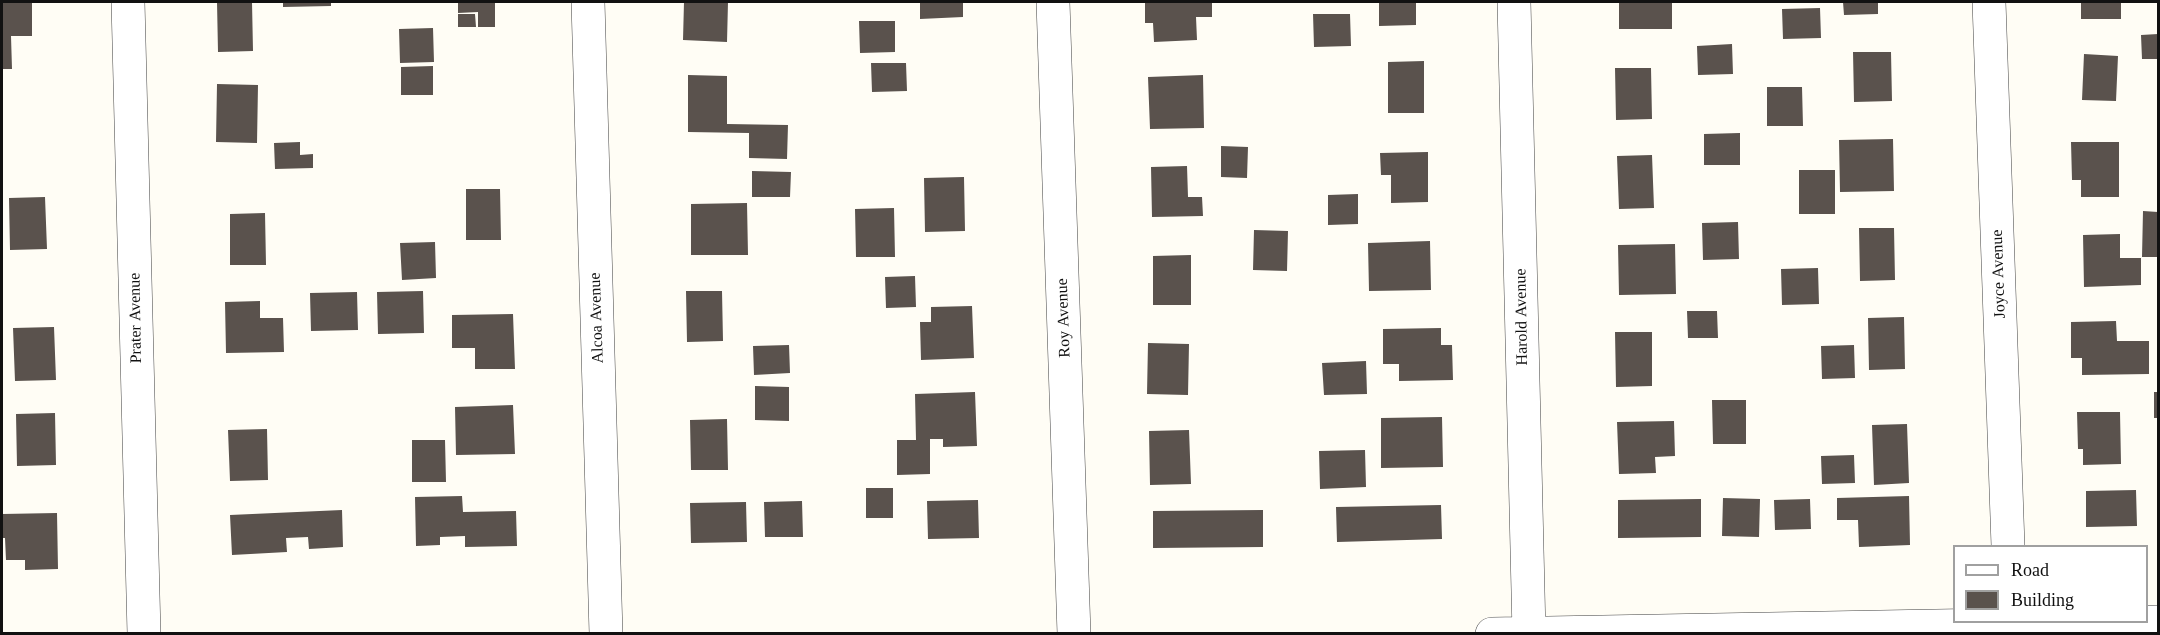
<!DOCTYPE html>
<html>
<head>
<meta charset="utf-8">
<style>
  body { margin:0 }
  #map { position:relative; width:2160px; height:635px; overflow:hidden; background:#fffdf5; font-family:Georgia,serif }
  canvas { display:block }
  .frame { position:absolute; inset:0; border:3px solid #111; pointer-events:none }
  .legend { position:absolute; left:1953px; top:545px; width:195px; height:78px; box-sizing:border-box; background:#fff; border:2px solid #a0a0a0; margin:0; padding:8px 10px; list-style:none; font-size:18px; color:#111 }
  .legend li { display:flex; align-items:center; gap:12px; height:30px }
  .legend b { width:30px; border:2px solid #a0a0a0 }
</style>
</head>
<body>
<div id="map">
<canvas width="2160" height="635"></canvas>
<div class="frame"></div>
<ul class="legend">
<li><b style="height:8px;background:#fff"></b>Road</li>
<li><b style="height:16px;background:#5a524d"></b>Building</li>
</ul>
</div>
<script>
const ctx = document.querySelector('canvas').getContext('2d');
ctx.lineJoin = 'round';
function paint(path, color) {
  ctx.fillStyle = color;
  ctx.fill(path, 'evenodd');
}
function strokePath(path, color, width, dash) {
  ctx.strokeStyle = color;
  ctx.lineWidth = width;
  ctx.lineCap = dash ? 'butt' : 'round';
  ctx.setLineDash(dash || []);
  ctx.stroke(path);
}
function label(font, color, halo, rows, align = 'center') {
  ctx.font = font + ' Georgia,serif';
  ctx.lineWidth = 6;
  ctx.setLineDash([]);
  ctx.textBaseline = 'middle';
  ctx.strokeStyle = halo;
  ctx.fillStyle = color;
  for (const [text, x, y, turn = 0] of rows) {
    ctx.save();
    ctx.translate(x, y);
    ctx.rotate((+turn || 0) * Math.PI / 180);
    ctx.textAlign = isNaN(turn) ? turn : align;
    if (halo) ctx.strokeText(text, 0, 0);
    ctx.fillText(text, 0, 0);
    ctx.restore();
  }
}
paint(new Path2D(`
  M2 2H32V36H11L12 69H2Z
  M217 2H252L253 51 218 52Z
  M283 2H331V6L283 7Z
  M458 2H495V27H478V12L458 13Z
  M684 2H728L727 42 683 40Z
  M920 2H963V17L920 19Z
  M1145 2H1212V17H1196L1197 40 1154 42 1153 23H1145Z
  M1379 2H1416V25L1379 26Z
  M1619 2H1672V29H1619Z
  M1843 2H1878V14L1844 15Z
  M2081 2H2121V19H2081Z
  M1820 8 1821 38 1783 39 1782 9Z
  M458 14H475L476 27H458Z
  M1313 14H1350L1351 46 1314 47Z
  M859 21H895V52L860 53Z
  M433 28 434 62 400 63 399 29Z
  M2158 34V59H2142L2141 35Z
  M1732 44 1733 74 1698 75 1697 46Z
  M1853 52H1891L1892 101 1854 102Z
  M2084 54 2118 56 2116 101 2082 100Z
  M1424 61V113H1388V62Z
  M871 63H906L907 91 872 92Z
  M433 66V95H401V67Z
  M1615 68H1651L1652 119 1616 120Z
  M688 75 727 76V124L788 125 787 159 749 158V133L688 132Z
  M1203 75 1204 128 1150 129 1148 77Z
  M217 84 258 85 257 143 216 142Z
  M1767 87H1802L1803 126H1767Z
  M1740 133V165H1704V134Z
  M1893 139 1894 191 1840 192 1839 140Z
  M300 142V155L313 154V168L275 169 274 143Z
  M2071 142H2119V197H2081V180H2072Z
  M1221 146 1248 147 1247 178 1221 177Z
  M1428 152V202L1391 203V175H1381L1380 153Z
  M1652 155 1654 208 1619 209 1617 156Z
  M1187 166 1188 197H1202L1203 216 1152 217 1151 167Z
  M1799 170H1835V214H1799Z
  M752 171 791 172 790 197H752Z
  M964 177 965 231 925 232 924 178Z
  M466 189H500L501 240H466Z
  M1358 194V224L1328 225V195Z
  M45 197 47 249 10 250 9 198Z
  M747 203 748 255H691V204Z
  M894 208 895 257H856L855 209Z
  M2143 211 2158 212V257H2142Z
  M265 213 266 265H230V214Z
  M1738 222 1739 259 1703 260 1702 223Z
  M1859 228H1894L1895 280 1860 281Z
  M1254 230 1288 231 1287 271 1253 270Z
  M2120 234V258H2141V285L2084 287 2083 235Z
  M1430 241 1431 290 1369 291 1368 243Z
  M435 242 436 278 402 280 400 243Z
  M1675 244 1676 294 1619 295 1618 245Z
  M1191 255V305H1153V256Z
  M1818 268 1819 304 1782 305 1781 269Z
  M915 276 916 307 886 308 885 277Z
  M423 291 424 333 378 334 377 292Z
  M686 291H722L723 341 687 342Z
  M357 292 358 330 311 331 310 293Z
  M260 301V318H283L284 352 226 353 225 302Z
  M972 306 974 358 921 360 920 322H931V307Z
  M1687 311H1717L1718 338H1688Z
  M513 314 515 369H475V348H452V315Z
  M1904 317 1905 369 1869 370 1868 318Z
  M2116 321 2117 341H2149V374L2082 375V358H2071V322Z
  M54 327 56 380 15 381 13 328Z
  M1441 328V345H1452L1453 380 1399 381V364H1383V329Z
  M1615 332H1652V386L1616 387Z
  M1148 343 1189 344 1188 395 1147 394Z
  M789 345 790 373 754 375 753 346Z
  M1854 345 1855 378 1822 379 1821 346Z
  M1366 361 1367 394 1324 395 1322 363Z
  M755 386 789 387V421L755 420Z
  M975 392 977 446 943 447V439H930V474L897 475V440H916L915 394Z
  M2154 392H2158V418H2154Z
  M1712 400H1746V444H1713Z
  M513 405 515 454 456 455 455 407Z
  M2077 412H2120L2121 464 2083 465V449H2078Z
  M55 413 56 465 17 466 16 414Z
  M1442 417 1443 467 1381 468V418Z
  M727 419 728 470H691L690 420Z
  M1674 421 1675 456 1655 457 1656 473 1619 474 1617 422Z
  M1907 424 1909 483 1874 485 1872 425Z
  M267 429 268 480 230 481 228 430Z
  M1189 430 1191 484 1150 485 1149 431Z
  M412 440H445L446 482H412Z
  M1365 450 1366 487 1320 489 1319 451Z
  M1854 455 1855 483 1822 484 1821 456Z
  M866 488H893V518H866Z
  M2136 490 2137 526 2086 527V491Z
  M462 496 463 512 516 511 517 546 465 547V536L440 537V545L416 546 415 497Z
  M1909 496 1910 545 1859 547 1858 520H1837V498Z
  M1723 498 1760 499 1759 537 1722 536Z
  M1701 499V537L1618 538V500Z
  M1810 499 1811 529 1775 530 1774 500Z
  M978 500 979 538 928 539 927 501Z
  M802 501 803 537H765L764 502Z
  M746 502 747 542 691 543 690 503Z
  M1441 505 1442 539 1337 542 1336 507Z
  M342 510 343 547 309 549 308 537 286 538 287 552 232 555 230 515Z
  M1263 510V547L1153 548V511Z
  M57 513 58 569 25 570V560H6L5 538H2V514Z`), '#5a524d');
const minor = new Path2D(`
  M128 2 144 634
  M588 2 606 634
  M1053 2 1074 634
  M1514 2 1529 633
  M1989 2 2008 546
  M1492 634 2158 622`);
strokePath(minor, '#444', 34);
strokePath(minor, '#fff', 33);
label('16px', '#111', '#fff', [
  ["Joyce Avenue",1999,274,-92],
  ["Harold Avenue",1522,317,-91],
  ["Prater Avenue",136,318,-91],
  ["Alcoa Avenue",597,318,-92],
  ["Roy Avenue",1064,318,-92]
]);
</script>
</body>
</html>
